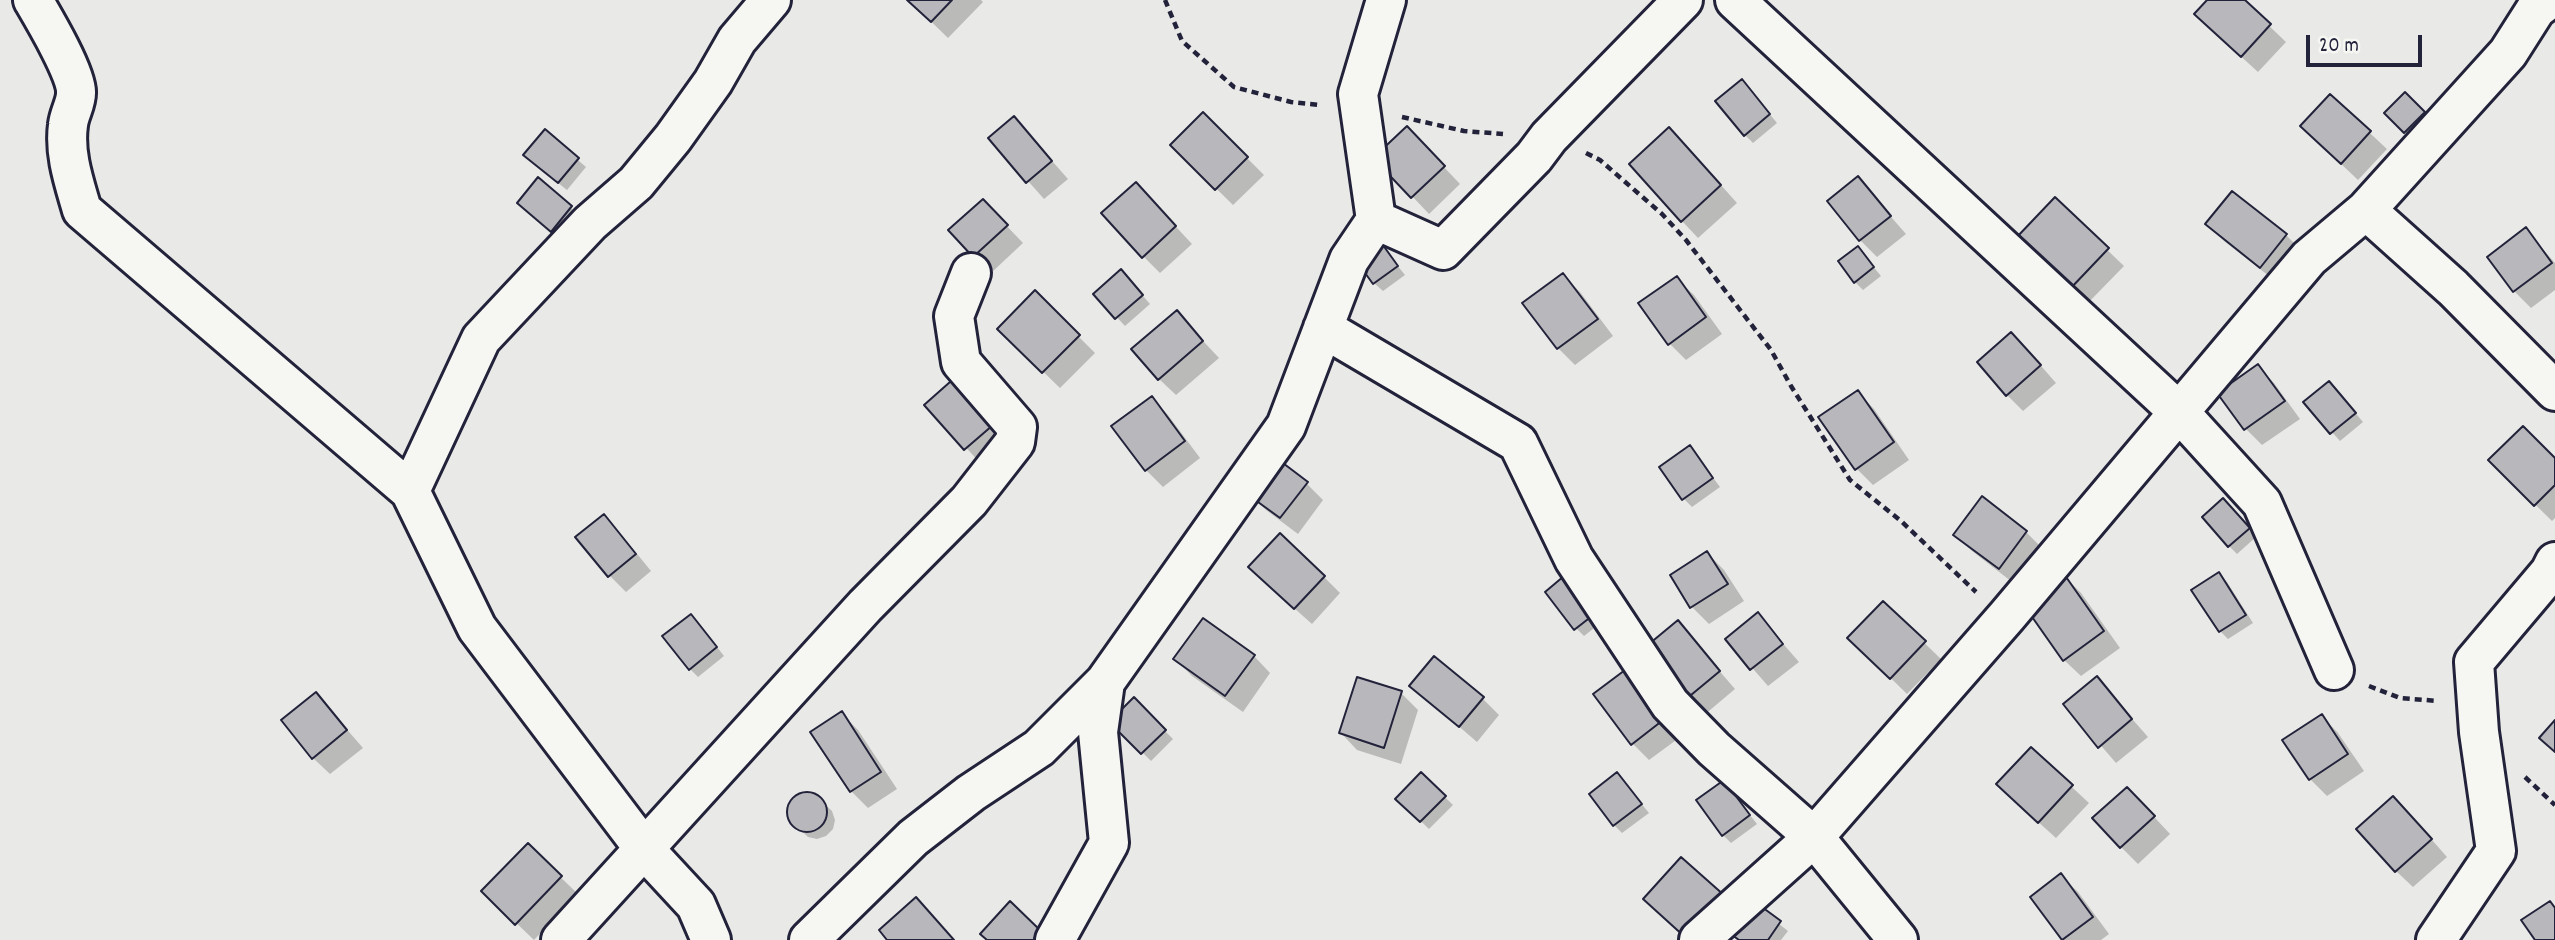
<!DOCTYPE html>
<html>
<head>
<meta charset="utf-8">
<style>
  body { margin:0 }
  #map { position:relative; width:2555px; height:940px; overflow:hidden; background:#e9e9e7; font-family:Dekko,sans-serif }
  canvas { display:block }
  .scale { position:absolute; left:2306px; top:35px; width:116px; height:32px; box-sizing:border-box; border:4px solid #22223b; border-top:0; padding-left:9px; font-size:21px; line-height:24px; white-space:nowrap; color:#22223b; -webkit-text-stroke:5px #f6f6f2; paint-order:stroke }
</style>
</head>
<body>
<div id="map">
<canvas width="2555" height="940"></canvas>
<div class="scale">20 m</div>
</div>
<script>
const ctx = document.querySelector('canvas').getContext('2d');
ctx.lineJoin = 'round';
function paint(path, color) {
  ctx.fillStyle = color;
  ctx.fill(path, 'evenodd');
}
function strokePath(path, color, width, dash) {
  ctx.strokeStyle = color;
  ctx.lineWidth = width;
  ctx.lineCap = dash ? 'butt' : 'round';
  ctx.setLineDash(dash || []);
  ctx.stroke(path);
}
paint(new Path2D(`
  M909 0H981L983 2 948 38Z
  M2209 0H2242L2286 42 2258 72 2213 31Z
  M1750 90 1777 123 1753 143 1745 135Z
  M2405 95 2431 121 2413 140 2386 113Z
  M2330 96 2387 149 2358 180 2319 143Z
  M1203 114 1264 175 1233 205 1172 145Z
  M1014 118 1068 179 1044 199 990 138Z
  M545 132 586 167 567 190 533 163Z
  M1423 145 1460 184 1429 214 1376 158Z
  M1686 146 1737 203 1698 238 1682 221Z
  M1857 178 1906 234 1877 257 1860 240 1829 201Z
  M538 180 579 215 560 239 527 211Z
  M2232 193 2286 235 2303 252 2278 283 2224 241 2207 224Z
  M2055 200 2124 266 2086 305 2018 238Z
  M1152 201 1192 244 1160 273 1143 256Z
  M999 218 1023 243 991 273 974 256Z
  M2526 230 2555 263V290L2531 308 2514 291 2489 257Z
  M1380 244 1405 275 1383 291 1374 283Z
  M1858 248 1881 276 1863 290 1855 282Z
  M1563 275 1580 292 1613 336 1575 365 1558 348 1524 304Z
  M1677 279 1694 295 1722 334 1686 360 1669 343Z
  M1129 280 1150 304 1125 326 1095 294Z
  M1035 293 1095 353 1060 388 999 329Z
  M1177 313 1219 358 1176 395 1159 379Z
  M2028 351 2056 383 2023 411 2007 395Z
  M2257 366 2274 383 2300 419 2262 445 2245 428Z
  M959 376 1015 437 982 465 927 405Z
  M2337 391 2363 422 2340 441 2305 402Z
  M1858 392 1874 409 1909 460 1873 485 1856 468Z
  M1152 398 1168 415 1200 458 1163 487 1146 470Z
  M1690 447 1720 487 1692 507 1684 499Z
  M2490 460H2555V518L2552 521Z
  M1306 483 1323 500 1298 534 1266 510 1249 494Z
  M1982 499 2026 532 2043 549 2016 585 1972 551 1955 534Z
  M2231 509 2256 537 2237 554 2229 546Z
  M604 516 620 533 651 571 626 592 609 575Z
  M1707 553 1724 570 1744 601 1709 624 1692 607Z
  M1570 574 1607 618 1584 636 1576 628Z
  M2218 574 2227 582 2253 623 2228 639 2220 631Z
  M2064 576 2081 593 2120 648 2081 676 2064 660Z
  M1324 577 1340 593 1312 624 1267 584Z
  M1883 603 1941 659 1907 694 1850 638Z
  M1758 615 1799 662 1768 686 1727 639Z
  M1677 622 1735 689 1703 716 1687 699Z
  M699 624 724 656 698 677 690 669Z
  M1254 656 1270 673 1243 712 1192 676 1175 659Z
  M1629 669 1683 735 1649 760 1633 744 1595 695Z
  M2097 679 2148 737 2116 763 2065 704Z
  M1412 686 1482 698 1499 715 1477 742Z
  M1401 693 1418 710 1401 764 1357 750 1341 733Z
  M316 694 363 748 330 774 313 758Z
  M1134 700 1173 739 1151 761 1112 722Z
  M841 713 858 730 897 789 868 808 851 791Z
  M2322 716 2338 733 2364 771 2327 796 2310 779Z
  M2031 749 2089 803 2056 838 2015 801Z
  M1421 774 1453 805 1429 829 1398 799Z
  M1617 774 1649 813 1622 833 1614 825Z
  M1724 782 1757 824 1731 843 1723 835Z
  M807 794 815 795 832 811 835 820 833 829 826 836 817 839 808 837 792 822 789 812 791 803 797 797Z
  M2144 806 2170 834 2138 864 2121 847Z
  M2410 815 2447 857 2413 887 2396 871Z
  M528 846 578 894 534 940 483 891Z
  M2061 876 2078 892 2109 934 2101 940H2064L2033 897Z
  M1724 897 1751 902 1788 931 1781 940H1739L1730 931Z`), '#0003');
const building = new Path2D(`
  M907 0H952L931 22Z
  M2207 0H2245L2271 24 2241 57 2194 14Z
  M1742 79 1770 114 1744 136 1715 101Z
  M2405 92 2425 112 2404 133 2384 113Z
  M2330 94 2371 131 2341 164 2300 126Z
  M1203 112 1248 157 1215 190 1170 145Z
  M1014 116 1052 161 1026 183 988 138Z
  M1407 126 1445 166 1411 198 1373 158Z
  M1669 127 1721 185 1681 222 1629 164Z
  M545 129 579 158 558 183 523 155Z
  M1858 176 1891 216 1859 241 1827 201Z
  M538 177 572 206 551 232 517 203Z
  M1136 182 1176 226 1142 258 1101 213Z
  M2232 191 2287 234 2260 268 2205 224Z
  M2055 197 2109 248 2069 290 2016 238Z
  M983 199 1008 225 973 257 948 230Z
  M2526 227 2552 263 2513 292 2487 257Z
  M1380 241 1398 266 1373 284 1355 259Z
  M1858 246 1874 267 1854 283 1838 261Z
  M1121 269 1143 295 1115 319 1093 294Z
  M1563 273 1598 319 1557 349 1522 303Z
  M1677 276 1706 317 1668 345 1638 303Z
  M1035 290 1080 335 1042 373 997 329Z
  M1177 310 1203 341 1158 380 1131 349Z
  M2011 332 2041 365 2006 396 1977 362Z
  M2258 364 2285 401 2244 430 2217 393Z
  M959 374 1000 419 964 450 924 405Z
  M2329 381 2356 413 2330 434 2303 402Z
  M1858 390 1894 442 1855 470 1818 417Z
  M1152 396 1185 441 1145 471 1111 426Z
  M2523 426 2555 458V485L2534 506 2488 460Z
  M1690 445 1713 478 1682 500 1659 467Z
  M1275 457 1308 482 1280 518 1247 494Z
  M1982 496 2027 531 1999 569 1953 535Z
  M2223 498 2250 528 2228 547 2202 517Z
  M604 514 636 554 608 577 575 537Z
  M1280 533 1325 576 1294 609 1248 567Z
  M1707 551 1728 584 1690 608 1670 575Z
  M1570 571 1601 609 1574 630 1545 592Z
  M2219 572 2246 615 2219 632 2191 590Z
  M2064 574 2104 631 2063 661 2023 604Z
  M1883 601 1926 641 1890 679 1847 638Z
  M1758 612 1783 644 1750 670 1725 639Z
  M691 614 717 647 689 670 662 636Z
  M1203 618 1255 655 1225 696 1173 659Z
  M1678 620 1720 671 1685 700 1643 649Z
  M1434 656 1484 697 1459 727 1409 686Z
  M1629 667 1667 717 1631 745 1593 694Z
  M2097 676 2132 719 2098 748 2063 704Z
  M1357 677 1402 691 1384 748 1339 733Z
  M316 692 347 730 312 759 281 720Z
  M1134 697 1166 730 1141 754 1109 722Z
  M842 711 881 772 850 792 810 732Z
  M2322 714 2348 754 2309 780 2282 740Z
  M2555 720V752L2539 738Z
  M2031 747 2073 785 2038 823 1996 784Z
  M1421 772 1446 796 1420 822 1395 799Z
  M1617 772 1642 804 1613 826 1589 794Z
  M1724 780 1750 815 1722 836 1696 800Z
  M2127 787 2155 816 2120 848 2092 818Z
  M787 812a20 20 0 1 1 40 0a20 20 0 1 1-40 0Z
  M2393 796 2432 839 2395 872 2356 829Z
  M528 843 562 876 515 925 481 891Z
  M1681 857 1725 896 1686 938 1643 899Z
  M2061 873 2093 917 2062 940 2030 897Z
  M916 897 954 940H887L879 930Z
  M1751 899 1781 921 1768 940H1739L1728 932Z
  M1010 901 1042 932 1035 940H987L980 934Z
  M2550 901 2555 908V940H2535L2521 920Z`);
paint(building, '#b8b8bc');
strokePath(building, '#22223b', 2);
const minor = new Path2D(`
  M33 0C43 17 78 76 76 93 76 104 69 114 68 125 64 154 74 182 82 210L410 491 477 628 645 850 696 905 711 940
  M1735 0 2180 413 2262 503 2334 670
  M2366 210 2453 288 2555 391
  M1376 220 1443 250 1534 157 1549 137 1683 0
  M1323 328 1518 443 1574 559 1670 704 1714 749 1814 837 1898 940
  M410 491 481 339 590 223 636 183 673 138 713 82 737 40 771 0
  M561 940 865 606 969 501 1015 442 1017 427 961 362 954 316 971 273
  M809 940 913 838 971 793 1039 748 1105 682
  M1055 940 1109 843 1098 732 1105 682 1286 426 1349 260 1376 220 1358 94 1386 0
  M1699 940 1814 837 2007 616 2309 258 2366 210 2508 53 2536 9 2548 0
  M2436 940 2496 851 2479 732 2474 662 2550 572 2555 562`);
strokePath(minor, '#22223b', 44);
strokePath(new Path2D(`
  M1165 0 1182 41 1234 87 1291 102 1320 105
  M1402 117 1464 131 1503 134
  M1586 153 1600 160 1662 214 1686 240 1771 350 1791 386 1850 480 1901 521 1976 592
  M2369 686 2400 698 2438 701
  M2525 777 2555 805`), '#22223b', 4.5, [7, 5]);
strokePath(minor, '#f6f6f2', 38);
</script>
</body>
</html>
